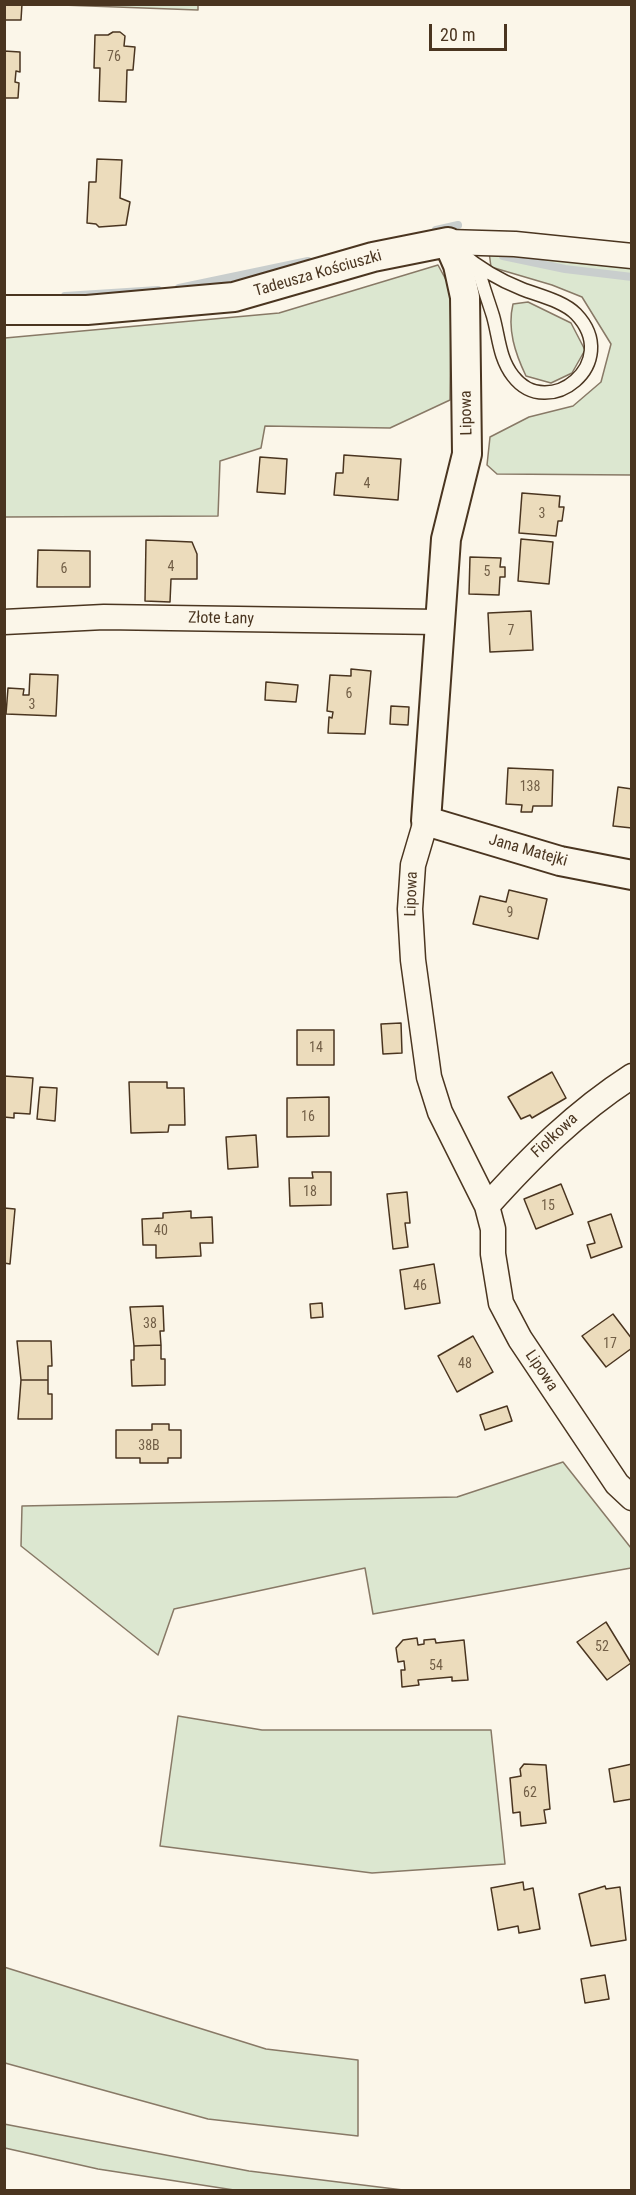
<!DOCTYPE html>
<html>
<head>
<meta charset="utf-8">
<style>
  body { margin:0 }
  #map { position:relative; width:636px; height:2195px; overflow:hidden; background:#fbf6e9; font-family:"Roboto Condensed",sans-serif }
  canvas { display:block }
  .frame { position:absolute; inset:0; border:6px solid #4a3520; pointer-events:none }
  .scale { position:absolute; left:429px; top:24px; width:78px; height:27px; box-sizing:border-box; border:3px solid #4a3520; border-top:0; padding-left:8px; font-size:18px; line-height:21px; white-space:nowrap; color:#4a3520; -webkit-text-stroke:4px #fbf6e9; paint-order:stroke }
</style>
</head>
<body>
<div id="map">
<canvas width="636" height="2195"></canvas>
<div class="frame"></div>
<div class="scale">20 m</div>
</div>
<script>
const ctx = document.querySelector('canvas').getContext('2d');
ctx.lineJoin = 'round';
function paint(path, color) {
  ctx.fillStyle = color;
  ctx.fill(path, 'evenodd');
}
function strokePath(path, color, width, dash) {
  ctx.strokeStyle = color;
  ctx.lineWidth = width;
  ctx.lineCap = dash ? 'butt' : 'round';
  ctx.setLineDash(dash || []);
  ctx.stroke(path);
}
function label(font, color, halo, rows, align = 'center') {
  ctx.font = font + ' "Roboto Condensed",sans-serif';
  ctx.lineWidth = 4.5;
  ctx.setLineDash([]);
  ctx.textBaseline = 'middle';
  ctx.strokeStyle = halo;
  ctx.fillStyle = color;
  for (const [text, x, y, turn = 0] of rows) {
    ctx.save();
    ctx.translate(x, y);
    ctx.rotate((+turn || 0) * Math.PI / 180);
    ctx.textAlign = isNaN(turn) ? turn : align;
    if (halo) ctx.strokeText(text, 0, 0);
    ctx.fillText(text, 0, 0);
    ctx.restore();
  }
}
const green = new Path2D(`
  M62 5 198 4V10Z
  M489 252 631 263V475L497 474 487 465 490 437 529 417 573 406 601 382 611 344 582 297 552 285 491 267Z
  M438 265 451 289 450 400 390 428 265 426 261 448 220 461 218 516 5 517V338L279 313Z
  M528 302 571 323 585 350 572 373 551 383 526 376C515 353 507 329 513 304Z
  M563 1462 631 1548V1568L373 1614 365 1568 174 1609 158 1655 21 1546 22 1506 457 1497Z
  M178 1716 262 1730H491L505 1864 372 1873 160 1846Z
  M4 1967 266 2049 358 2060V2136L208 2119 5 2063Z
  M4 2124 249 2171 403 2190H234L98 2169 5 2148Z`);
paint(green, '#dce7d0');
strokePath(green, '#887966', 1.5);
strokePath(new Path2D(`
  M436 230 458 225
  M503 256 565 269 632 277
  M179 288 308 261
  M65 296 158 290`), '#c9cecd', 8);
const building = new Path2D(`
  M4 4H22L21 20H4Z
  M113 32H120L125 36 124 46 135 47 133 70H127L126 102 99 101 100 68H94L95 35H108Z
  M4 51 20 52V72L16 71 15 82 19 83 18 98H4Z
  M97 159 122 160 120 198 130 202 126 225 99 227 96 224 87 223 89 182H96Z
  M344 455 401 459 398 500 334 495 336 473H343Z
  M260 457 287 459 285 494 257 492Z
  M522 493 560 496 559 507H564L562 521H558L556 536 519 533Z
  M521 539 553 542 549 584 518 581Z
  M146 540 192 542 197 554V579H171L170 602 145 601Z
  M38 550 90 551V587H37Z
  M470 557 501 558 500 567H505V577H500L499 595 469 594Z
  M531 611 533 650 490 652 488 613Z
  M351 669 371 671 365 734 328 733 329 717 332 718 333 712 327 711 330 675 351 676Z
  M30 674 58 675 56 716 6 714 8 688 24 689 23 695H29Z
  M266 682 298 685 296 702 265 700Z
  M391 706 409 707 408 725 390 724Z
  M508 768 553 770 552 806H533L532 812H521L522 805 506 804Z
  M618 787 632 789V828L613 826Z
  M509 890 547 899 538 939 473 924 480 896 506 902Z
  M401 1023 402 1053 383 1054 381 1024Z
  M297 1030H334V1065H297Z
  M552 1072 566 1098 532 1118 530 1115 521 1119 508 1097Z
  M4 1076 33 1078 30 1114 14 1113V1118L4 1117Z
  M129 1082H167V1088H184L185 1125H169L168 1132 131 1133Z
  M40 1087 57 1088 55 1121 37 1119Z
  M329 1097V1136L287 1137V1098Z
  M256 1135 258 1167 228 1169 226 1137Z
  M312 1172H331V1205L290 1206 289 1178H313Z
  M561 1184 573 1214 536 1229 524 1199Z
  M407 1192 410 1223H405L408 1247 393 1249 387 1194Z
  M4 1208 15 1209 10 1264 4 1263Z
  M191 1211V1218L212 1217 213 1243H200L201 1256 156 1258V1245H143L142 1219 163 1218V1213Z
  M611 1214 622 1247 591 1258 587 1245 595 1243 588 1222Z
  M434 1264 440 1303 405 1309 400 1270Z
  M322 1303 323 1317 311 1318 310 1304Z
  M163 1306 164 1331H160L161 1345 134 1346 130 1307Z
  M613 1314 632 1339V1348L606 1367 582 1336Z
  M473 1336 493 1372 457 1392 438 1356Z
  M17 1341H51L52 1366H48V1380H21Z
  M161 1345V1359H165V1385L132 1386 131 1360H134V1346Z
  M21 1380H48V1394H52V1419H18Z
  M507 1406 512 1421 485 1430 480 1415Z
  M152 1424H169V1430H181V1458H168V1463H140V1458H116V1430H152Z
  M606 1622 631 1663 607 1680 577 1642Z
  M417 1638 418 1645 424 1644V1640L435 1639 436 1643 464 1640 468 1680 452 1681V1677L418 1680 419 1685 402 1687 401 1670H405L404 1661 398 1662 396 1648 403 1640Z
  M524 1764 546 1765 550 1809 544 1810 546 1823 521 1826 520 1812 513 1813 510 1778 521 1776 520 1769Z
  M632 1764V1799L614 1802 609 1769Z
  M523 1882 524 1890 533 1888 540 1929 519 1933 518 1926 498 1930 491 1888Z
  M605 1886 606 1889 620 1887 626 1940 591 1946 579 1894Z
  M605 1975 609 1999 585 2003 581 1979Z`);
paint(building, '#ecdcbc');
strokePath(building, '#4a3520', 1.5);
const service = new Path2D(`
  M460 252C479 268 499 280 522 289 540 296 563 301 576 314 623 363 548 422 513 376 499 358 499 337 493 316 488 300 482 284 478 268`);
const minor = new Path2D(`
  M448 242 515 244 632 256
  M4 622 104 617 438 622
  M426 821 413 865 410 909 413 960 429 1077 440 1112 487 1206 493 1229V1254L501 1303 520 1339 617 1484 632 1498
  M487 1206C531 1157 576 1112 632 1076`);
const tertiary = new Path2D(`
  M4 310H87L234 297 373 257 448 242 458 265 465 297 467 454 446 539 426 821 560 861 632 875`);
strokePath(service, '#4a3520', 15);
strokePath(minor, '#4a3520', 27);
strokePath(tertiary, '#4a3520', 32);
strokePath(service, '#fbf6e9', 12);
strokePath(minor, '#fbf6e9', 24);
strokePath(tertiary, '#fbf6e9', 28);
label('14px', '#725f47', null, [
  ["76",114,57],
  ["4",367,484],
  ["3",542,514],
  ["4",171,567],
  ["6",64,569],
  ["5",487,572],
  ["7",511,631],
  ["6",349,694],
  ["3",32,705],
  ["138",530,787],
  ["9",510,913],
  ["14",316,1048],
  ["16",308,1117],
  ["18",310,1192],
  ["15",548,1206],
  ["40",161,1231],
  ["46",420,1286],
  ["38",150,1324],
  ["17",610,1344],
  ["48",465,1364],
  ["38B",149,1446],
  ["52",602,1647],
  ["54",436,1666],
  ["62",530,1793]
]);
label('16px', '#4a3520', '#fbf6e9', [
  ["Tadeusza Kościuszki",318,274,-16],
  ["Lipowa",467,413,-91],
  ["Złote Łany",221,619,1],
  ["Jana Matejki",528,851,16],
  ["Lipowa",412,894,-88],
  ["Fiołkowa",555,1136,-43],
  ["Lipowa",541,1371,56]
]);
</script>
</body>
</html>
